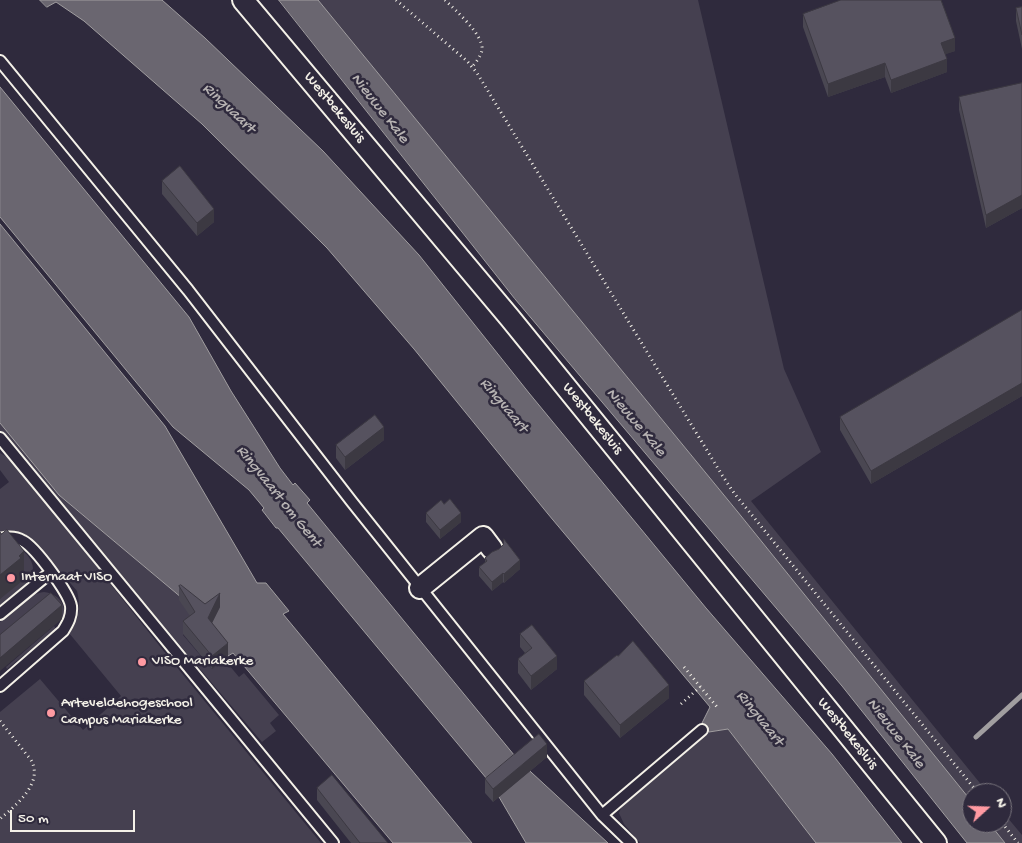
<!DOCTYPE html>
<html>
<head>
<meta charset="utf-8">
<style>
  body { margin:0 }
  #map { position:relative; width:1022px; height:843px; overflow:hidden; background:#2f2a3d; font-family:"Gochi Hand",sans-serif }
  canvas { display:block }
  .north { position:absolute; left:962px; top:783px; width:50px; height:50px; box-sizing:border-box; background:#2f2a3d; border:1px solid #7e7a81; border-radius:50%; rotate:70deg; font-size:14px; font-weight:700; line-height:20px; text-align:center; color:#f4f1e8 }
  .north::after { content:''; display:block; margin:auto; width:18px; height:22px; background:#ff9aa2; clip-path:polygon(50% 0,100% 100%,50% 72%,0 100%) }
  .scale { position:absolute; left:10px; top:810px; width:125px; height:22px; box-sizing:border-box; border:2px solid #f4f1e8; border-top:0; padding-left:6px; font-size:15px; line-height:18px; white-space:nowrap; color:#f4f1e8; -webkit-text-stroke:4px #2f2a3d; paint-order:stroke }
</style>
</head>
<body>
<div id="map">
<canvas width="1022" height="843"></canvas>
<div class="north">N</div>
<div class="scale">50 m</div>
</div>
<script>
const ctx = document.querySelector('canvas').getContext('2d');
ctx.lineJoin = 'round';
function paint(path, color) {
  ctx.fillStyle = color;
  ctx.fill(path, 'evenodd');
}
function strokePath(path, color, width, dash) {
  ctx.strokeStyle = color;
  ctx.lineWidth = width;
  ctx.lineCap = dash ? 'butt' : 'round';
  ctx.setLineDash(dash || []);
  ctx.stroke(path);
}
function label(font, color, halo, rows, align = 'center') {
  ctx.font = font + ' "Gochi Hand",sans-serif';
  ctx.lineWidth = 5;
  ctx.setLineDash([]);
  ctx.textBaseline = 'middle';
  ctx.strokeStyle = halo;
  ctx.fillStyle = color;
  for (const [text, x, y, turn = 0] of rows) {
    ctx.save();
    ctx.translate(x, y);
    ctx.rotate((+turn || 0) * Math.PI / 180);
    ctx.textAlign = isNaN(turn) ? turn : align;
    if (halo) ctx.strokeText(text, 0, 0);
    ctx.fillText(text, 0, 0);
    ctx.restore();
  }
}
paint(new Path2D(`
  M318 0H698L784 369 821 452 751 501 988 793H972V802L737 511Z
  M0 423 59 495 197 611 183 635 212 669 224 659 239 677 244 673 279 715 270 723 276 731 262 742 70 516 0 431Z
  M0 453 12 460 166 654 321 843H0V712L40 679 83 730 121 696 69 633C79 621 81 606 77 591L35 542C24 533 14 532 0 532V489L9 482 0 470Z
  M17 546C52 571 22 590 0 608V599Z
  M44 592C61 594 69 609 62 624L60 621 62 619 52 606 0 649V622C13 611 27 594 44 592Z
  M54 626 56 629 7 669 6 667Z
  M728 729 816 843H640L624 824 619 813 623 804 709 732Z
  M1002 811 1022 835V843H1005L989 823H1002Z`), '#454050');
const water = new Path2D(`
  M40 0H162L205 38 323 151 419 255 529 393 706 608 832 754 902 843H816L728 729 709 732 702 723 710 707 548 514 414 349 327 248 202 124 84 21 56 2 47 7Z
  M279 0H318L737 511 972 802V823H989L1005 843H967L842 686 515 299Z
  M0 87 189 317 231 391 280 468 293 485 295 483 310 500 307 503 519 761 608 843H526L492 785 278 528H276L262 510 264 508 249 490 173 427 0 217Z
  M0 224 165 426 257 583H266L289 611 283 614 472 843H393L233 653 228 656 207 619 59 495 0 423Z`);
paint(water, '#6a6670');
strokePath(water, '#a19ea0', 1);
strokePath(new Path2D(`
  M976 737 1022 695`), '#a19ea0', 5);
const service = new Path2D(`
  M0 61 188 290 352 502 602 815 631 843
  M0 438 333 843
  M0 539C7 537 16 537 23 541 35 547 69 593 71 606 72 616 68 623 63 631L0 686
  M0 614 51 572
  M602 815 702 730`);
const minor = new Path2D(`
  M243 0 510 318 936 843
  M420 588 483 537 492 549`);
strokePath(service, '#f4f1e8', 14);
strokePath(minor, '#f4f1e8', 24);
strokePath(new Path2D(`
  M396 0 467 61 477 73 722 475 734 493 978 793
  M445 0C455 10 484 35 482 50 481 56 476 62 472 67
  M684 667 717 707
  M681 704 700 687
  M0 721 31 760C44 783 16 805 0 819
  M1002 823 1018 843`), '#f4f1e8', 3, [1, 4]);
strokePath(service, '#2f2a3d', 10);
strokePath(minor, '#2f2a3d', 20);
paint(new Path2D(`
  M1022 7V49L1016 21V8Z
  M803 14 955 51 945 54 947 72 891 93 885 77 828 97 803 27Z
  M1022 83V208L986 228 959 110V97Z
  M162 181 214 222 197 236 162 194Z
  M1022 310V396L871 484 840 430V417Z
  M384 440 345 470 336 458V445Z
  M444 504 461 522 440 539 426 522V513Z
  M485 558 520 569 504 583 503 582 492 591 479 576V567L485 563Z
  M179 586 205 604 220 607 212 623 228 656 212 669 183 634V621L190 616 179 600Z
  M520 634 557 669 531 690 518 673V659L525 653 520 647Z
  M584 681 669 698 620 738 584 695Z
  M547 757 493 802 485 793V779Z
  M317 788 388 843H351L317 800Z`), '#4a4752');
paint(new Path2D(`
  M955 38V51L941 56V43Z
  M947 59V72L891 93V80Z
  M885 63V77L828 97V84Z
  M1022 195V208L986 228V215Z
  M214 209V222L197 236V223Z
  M1022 383V396L871 484V471Z
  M384 427V440L345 470V457Z
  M461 513V522L440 539V530Z
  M24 551V576L21 579V582L0 599V575Z
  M520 560V569L504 583V574Z
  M503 573V582L492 591V582Z
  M220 593V607L208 631V618Z
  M62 605V619L0 671V658Z
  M228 643V656L212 669V656Z
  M557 656V669L531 690V676Z
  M669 685V698L620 738V725Z
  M547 744V757L493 802V789Z`), '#3c3942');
const building = new Path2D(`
  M841 0H941L955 38 941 43 947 59 891 80 885 63 828 84 803 14Z
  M1022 7V35L1016 8Z
  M1022 83V195L986 215 959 97Z
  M180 166 214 209 197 223 162 181Z
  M1022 310V383L871 471 840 417Z
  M375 415 384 427 345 457 336 445Z
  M450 499 461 513 440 530 426 513 441 500 444 504Z
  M7 530 24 551 19 556 21 558 0 575V532L1 534Z
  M504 539 520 560 504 574 503 573 492 582 479 567 487 561 485 558 492 552 499 549 503 545Z
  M181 585 205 604 220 593 208 618 228 643 212 656 183 621 195 612 179 586Z
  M51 593 62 605 0 658V635Z
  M532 625 557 656 531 676 518 659 532 648 520 634Z
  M633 641 669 685 620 725 584 681 617 655 618 656Z
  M539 734 547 744 493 789 485 779Z
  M332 775 388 843H360L317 788Z`);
paint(building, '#56525f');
strokePath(building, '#3c3942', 1);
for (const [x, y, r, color] of [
  [11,578,5,"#ff9aa2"],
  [142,662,5,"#ff9aa2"],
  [51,713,5,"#ff9aa2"]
]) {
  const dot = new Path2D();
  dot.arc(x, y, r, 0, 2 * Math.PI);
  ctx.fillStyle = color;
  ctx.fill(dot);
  strokePath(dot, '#2f2a3d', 2);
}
label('15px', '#f4f1e8', '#2f2a3d', [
  ["Westbekesluis",334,108,50],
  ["Westbekesluis",592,419,51],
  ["Westbekesluis",847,734,51]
]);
label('15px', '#f4f1e8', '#2f2a3d', [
  ["Internaat VISO",21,578],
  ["VISO Mariakerke",152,662],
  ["Arteveldehogeschool",61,704],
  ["Campus Mariakerke",61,721]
], 'left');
label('italic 16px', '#b6b2b2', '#2f2a3d', [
  ["Ringvaart",228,109,43],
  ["Nieuwe Kale",379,109,52],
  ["Ringvaart",503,406,50],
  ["Nieuwe Kale",635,423,50],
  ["Ringvaart om Gent",278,497,51],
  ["Ringvaart",759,719,51],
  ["Nieuwe Kale",895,734,52]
]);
</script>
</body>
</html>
